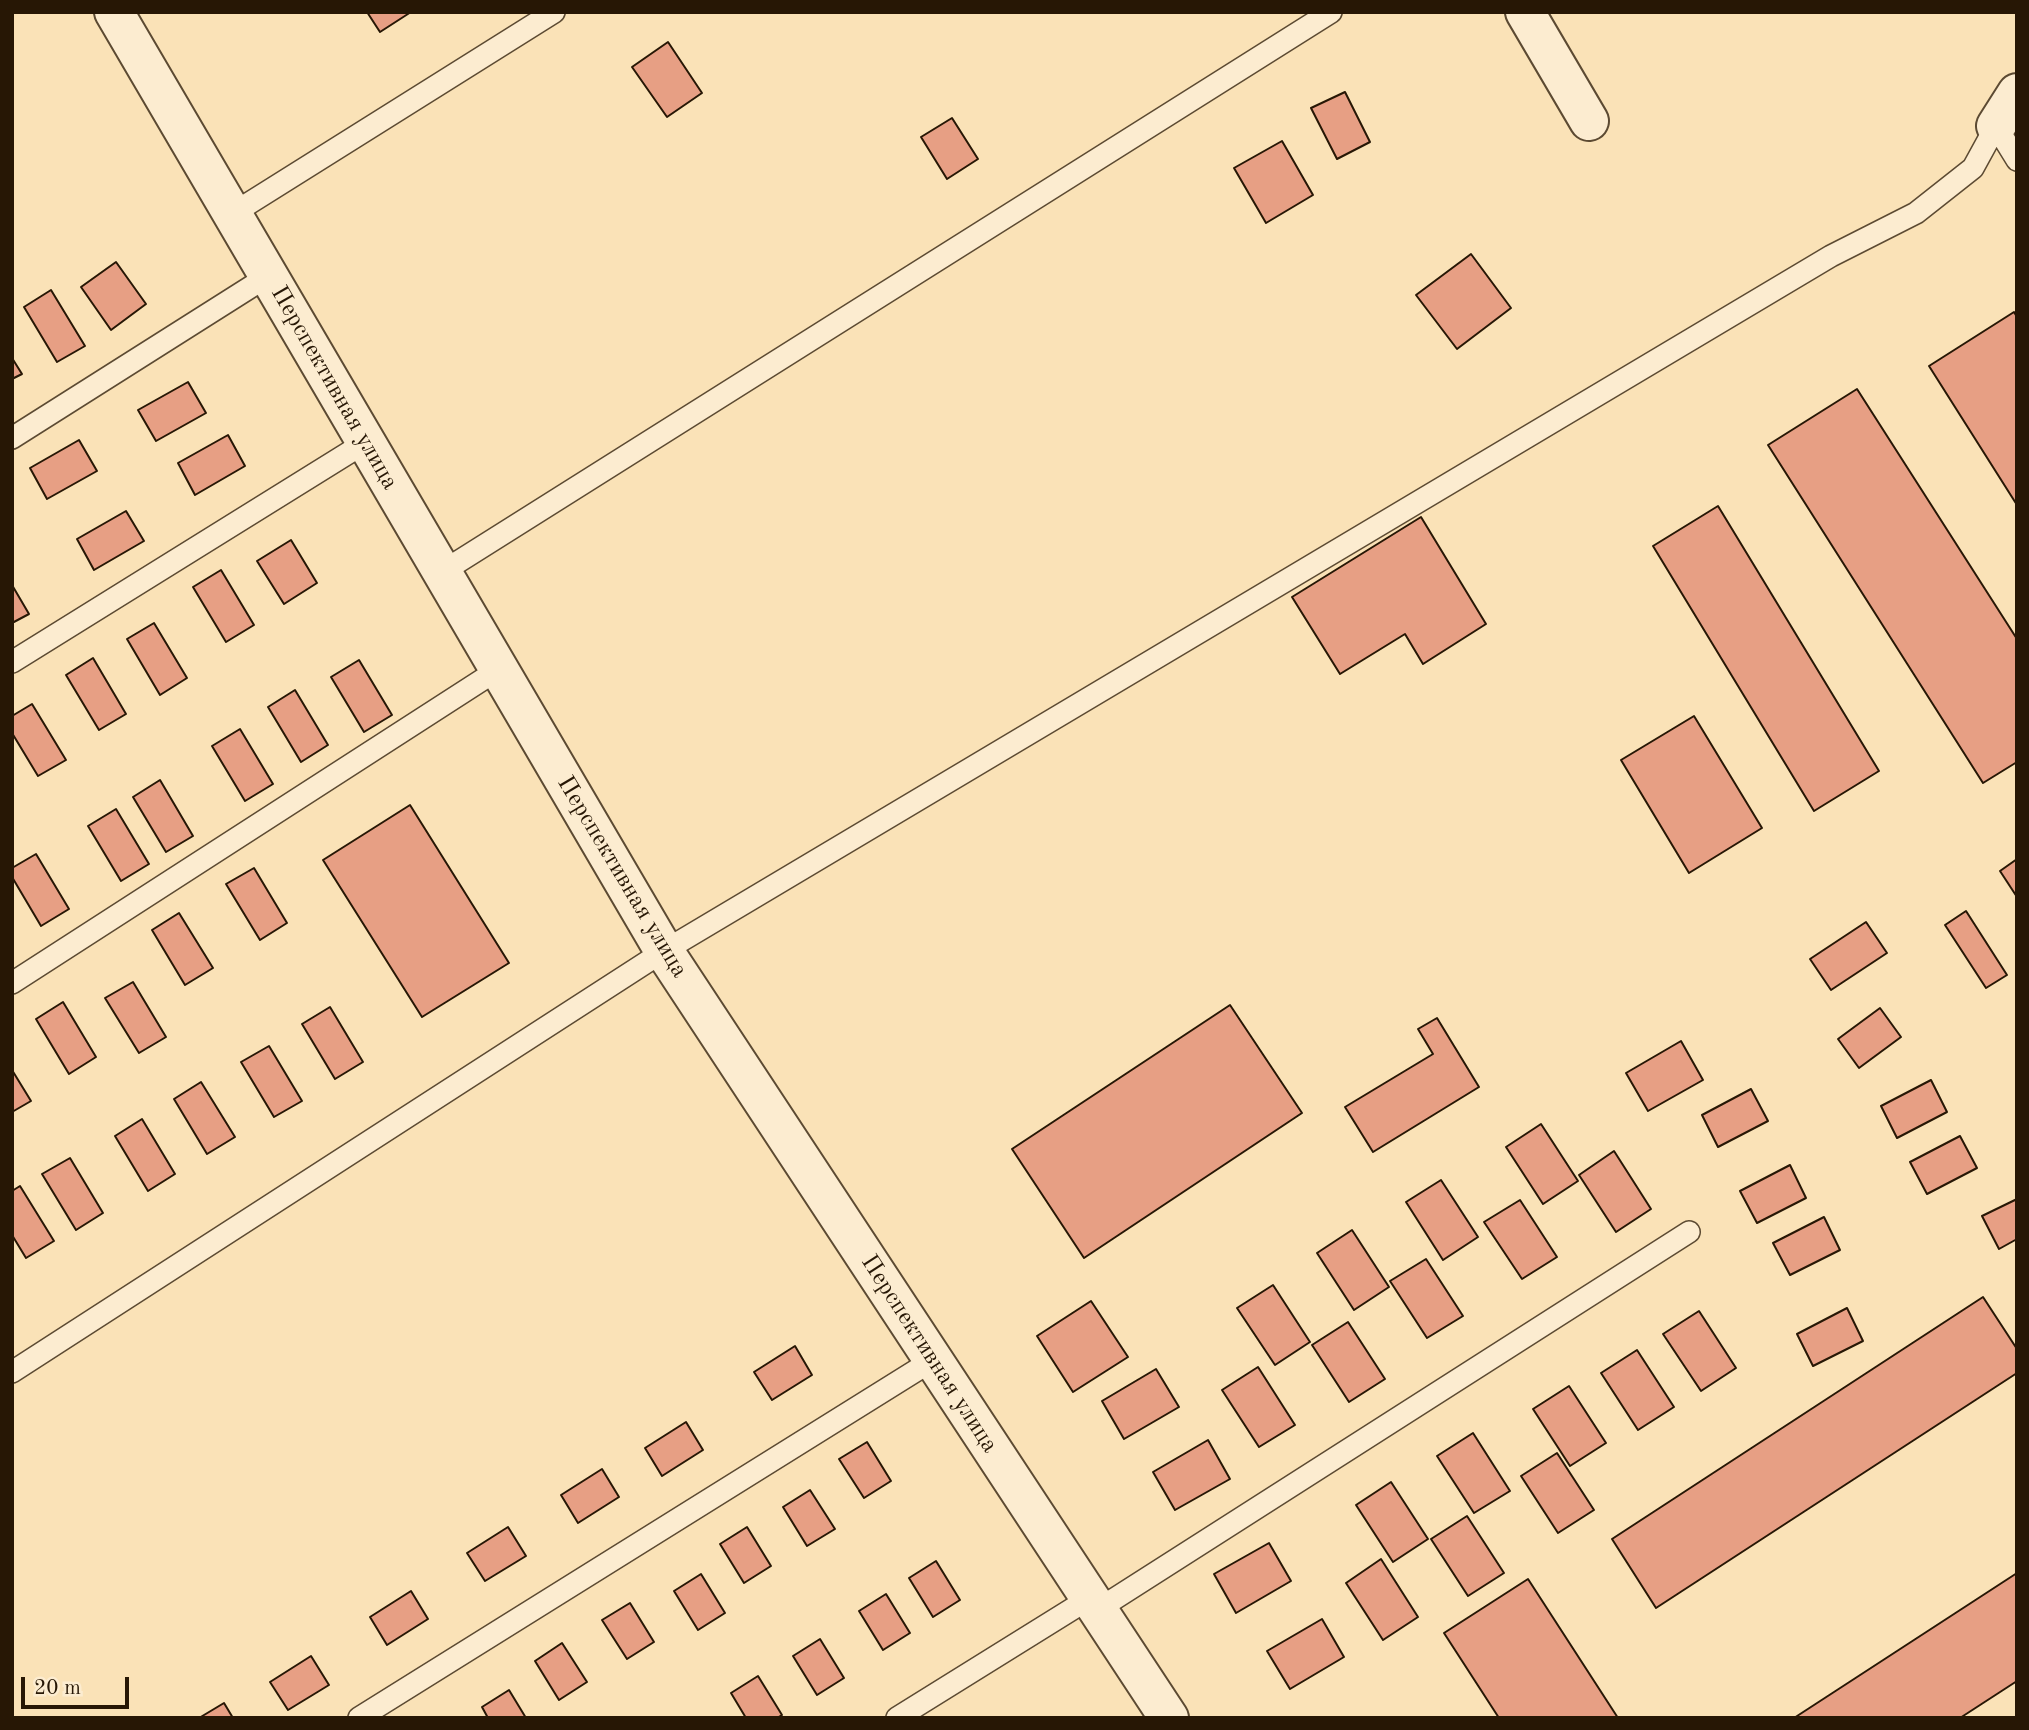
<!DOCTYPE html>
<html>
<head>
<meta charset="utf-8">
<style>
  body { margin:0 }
  #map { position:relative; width:2029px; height:1730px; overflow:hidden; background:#fae2b7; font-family:"Old Standard TT",serif }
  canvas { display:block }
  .frame { position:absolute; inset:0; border:14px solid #271705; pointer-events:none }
  .scale { position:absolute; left:21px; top:1677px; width:108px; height:32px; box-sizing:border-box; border:4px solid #271705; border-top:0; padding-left:9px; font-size:21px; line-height:24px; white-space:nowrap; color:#271705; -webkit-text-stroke:5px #fcecd0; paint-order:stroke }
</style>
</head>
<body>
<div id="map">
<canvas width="2029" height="1730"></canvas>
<div class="frame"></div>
<div class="scale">20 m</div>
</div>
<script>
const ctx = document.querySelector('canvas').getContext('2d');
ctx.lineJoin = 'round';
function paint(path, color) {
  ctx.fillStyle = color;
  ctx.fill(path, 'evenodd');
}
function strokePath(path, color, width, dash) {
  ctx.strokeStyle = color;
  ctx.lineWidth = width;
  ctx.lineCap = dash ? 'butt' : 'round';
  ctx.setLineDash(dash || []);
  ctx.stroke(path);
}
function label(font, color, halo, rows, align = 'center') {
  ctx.font = font + ' "Old Standard TT",serif';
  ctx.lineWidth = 7;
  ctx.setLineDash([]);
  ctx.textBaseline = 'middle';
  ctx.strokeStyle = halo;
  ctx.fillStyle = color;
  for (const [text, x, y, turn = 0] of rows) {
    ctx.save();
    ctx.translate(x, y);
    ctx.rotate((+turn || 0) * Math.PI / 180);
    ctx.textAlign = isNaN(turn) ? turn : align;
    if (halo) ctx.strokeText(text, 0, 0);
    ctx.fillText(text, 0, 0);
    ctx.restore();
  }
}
const building = new Path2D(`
  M367 12H411L380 32Z
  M668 42 702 93 667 117 632 67Z
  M1345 92 1370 142 1337 159 1311 108Z
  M952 118 978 159 947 179 921 137Z
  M1282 141 1313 195 1266 223 1234 168Z
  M1471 254 1511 308 1457 349 1416 295Z
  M116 262 146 304 111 330 81 287Z
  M51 290 85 346 57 362 24 307Z
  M2014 312 2017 317V505L1929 366Z
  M12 358 22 374 12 379Z
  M188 382 206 413 156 441 138 410Z
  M1857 389 2017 639V762L1983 783 1768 445Z
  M228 435 245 466 195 495 178 463Z
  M79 440 97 471 47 499 30 468Z
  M1718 506 1879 771 1814 811 1653 546Z
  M126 511 144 541 94 570 77 539Z
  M1421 517 1486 624 1423 664 1405 634 1340 674 1292 597Z
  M291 540 317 583 284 604 257 561Z
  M221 570 254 625 226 642 193 587Z
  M12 585 29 614 12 623Z
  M154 623 187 678 160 695 127 639Z
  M93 658 126 714 99 730 66 675Z
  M359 660 392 715 364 732 331 677Z
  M295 690 328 745 301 762 268 707Z
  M32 704 66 760 38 776 12 733V716Z
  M1694 716 1762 828 1689 873 1621 760Z
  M240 729 273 784 245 801 212 746Z
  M160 780 193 836 166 852 133 797Z
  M410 805 509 963 422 1017 323 860Z
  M116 809 149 864 121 881 88 826Z
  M36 854 69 909 41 926 12 877V868Z
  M2017 859V897L2000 871Z
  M254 868 287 923 260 940 226 884Z
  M1966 911 2007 975 1986 988 1945 925Z
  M179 913 213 968 185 985 152 930Z
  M1866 922 1887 953 1831 990 1810 959Z
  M133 982 166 1037 139 1053 105 998Z
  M63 1002 96 1057 69 1074 36 1019Z
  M1230 1005 1302 1113 1084 1258 1012 1149Z
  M330 1007 363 1062 335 1079 302 1024Z
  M1880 1008 1901 1037 1859 1068 1838 1039Z
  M1437 1018 1479 1087 1373 1152 1345 1107 1433 1054 1418 1029Z
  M1681 1041 1703 1080 1648 1111 1626 1073Z
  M269 1046 302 1101 274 1117 241 1062Z
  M12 1070 31 1101 12 1112Z
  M1931 1080 1947 1112 1897 1138 1881 1106Z
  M201 1082 235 1137 207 1154 174 1099Z
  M1751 1089 1768 1121 1718 1147 1702 1115Z
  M142 1119 175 1174 148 1191 115 1136Z
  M1541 1124 1578 1181 1543 1204 1506 1147Z
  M1960 1136 1977 1168 1927 1194 1910 1162Z
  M1614 1151 1651 1209 1616 1232 1579 1175Z
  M70 1158 103 1213 76 1230 42 1174Z
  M1790 1165 1806 1198 1757 1223 1740 1191Z
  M1441 1180 1478 1237 1443 1260 1406 1202Z
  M20 1186 54 1241 26 1258 12 1235V1191Z
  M2017 1199V1239L1999 1249 1982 1216Z
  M1520 1200 1557 1257 1522 1279 1484 1222Z
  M1824 1217 1840 1250 1790 1275 1773 1243Z
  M1352 1230 1389 1287 1354 1310 1317 1253Z
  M1426 1259 1463 1316 1427 1338 1390 1281Z
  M1273 1285 1310 1342 1275 1365 1237 1308Z
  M1983 1297 2017 1349V1373L1656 1608 1612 1539Z
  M1091 1301 1128 1357 1073 1392 1037 1336Z
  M1847 1308 1863 1341 1813 1366 1797 1334Z
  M1699 1311 1736 1368 1701 1391 1663 1334Z
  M1348 1322 1385 1379 1349 1402 1312 1345Z
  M795 1346 812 1375 772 1400 754 1372Z
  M1637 1350 1674 1407 1638 1430 1601 1373Z
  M1258 1367 1295 1425 1259 1447 1222 1390Z
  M1156 1369 1179 1407 1124 1439 1102 1401Z
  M1569 1386 1606 1443 1570 1466 1533 1409Z
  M686 1422 703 1450 662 1476 645 1448Z
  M1473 1433 1510 1491 1474 1513 1437 1456Z
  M1208 1440 1230 1479 1175 1510 1153 1472Z
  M867 1442 891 1481 864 1498 839 1459Z
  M1557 1453 1594 1510 1558 1533 1521 1476Z
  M602 1469 619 1497 578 1523 561 1495Z
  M1391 1482 1428 1539 1393 1562 1356 1505Z
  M810 1490 835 1529 807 1546 783 1507Z
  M1467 1516 1504 1573 1468 1596 1431 1539Z
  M508 1527 526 1556 485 1581 467 1553Z
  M747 1527 771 1566 744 1583 720 1544Z
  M1269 1543 1291 1581 1236 1613 1214 1574Z
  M1381 1559 1418 1617 1383 1640 1346 1583Z
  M936 1561 960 1600 933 1617 909 1578Z
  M2017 1573V1681L1960 1718H1794Z
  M701 1574 725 1613 698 1630 674 1591Z
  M1528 1579 1618 1718H1499L1444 1633Z
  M411 1591 428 1619 387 1645 370 1617Z
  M886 1594 910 1633 883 1650 859 1611Z
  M630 1603 654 1642 627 1659 602 1620Z
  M1322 1619 1344 1657 1290 1689 1267 1651Z
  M820 1639 844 1678 817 1695 793 1656Z
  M562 1643 587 1682 559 1700 535 1661Z
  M311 1656 329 1685 288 1710 270 1682Z
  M758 1676 782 1715 777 1718H746L731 1693Z
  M509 1690 526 1718H488L482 1707Z
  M224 1703 233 1718H199Z`);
paint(building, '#e79f84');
strokePath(building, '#271705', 2);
const lane = new Path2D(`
  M232 214 554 12
  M12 438 268 276
  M442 572 1331 12
  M12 662 366 442
  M12 983 499 669
  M12 1372 664 951 1831 256 1916 213 1973 168 1996 126 2017 160
  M1097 1610 1689 1232
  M359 1718 933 1360
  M897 1718 1090 1598`);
const street = new Path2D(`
  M114 12 664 951 1169 1718
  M1525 12 1589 121
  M1996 126 2017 93`);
strokePath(lane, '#5c4a32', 24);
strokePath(street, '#5c4a32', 42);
strokePath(lane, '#fcecd0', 21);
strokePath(street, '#fcecd0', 38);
label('24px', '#271705', '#fcecd0', [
  ["Перспективная улица",334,388,60],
  ["Перспективная улица",622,877,59],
  ["Перспективная улица",929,1354,57]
]);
</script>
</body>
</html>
